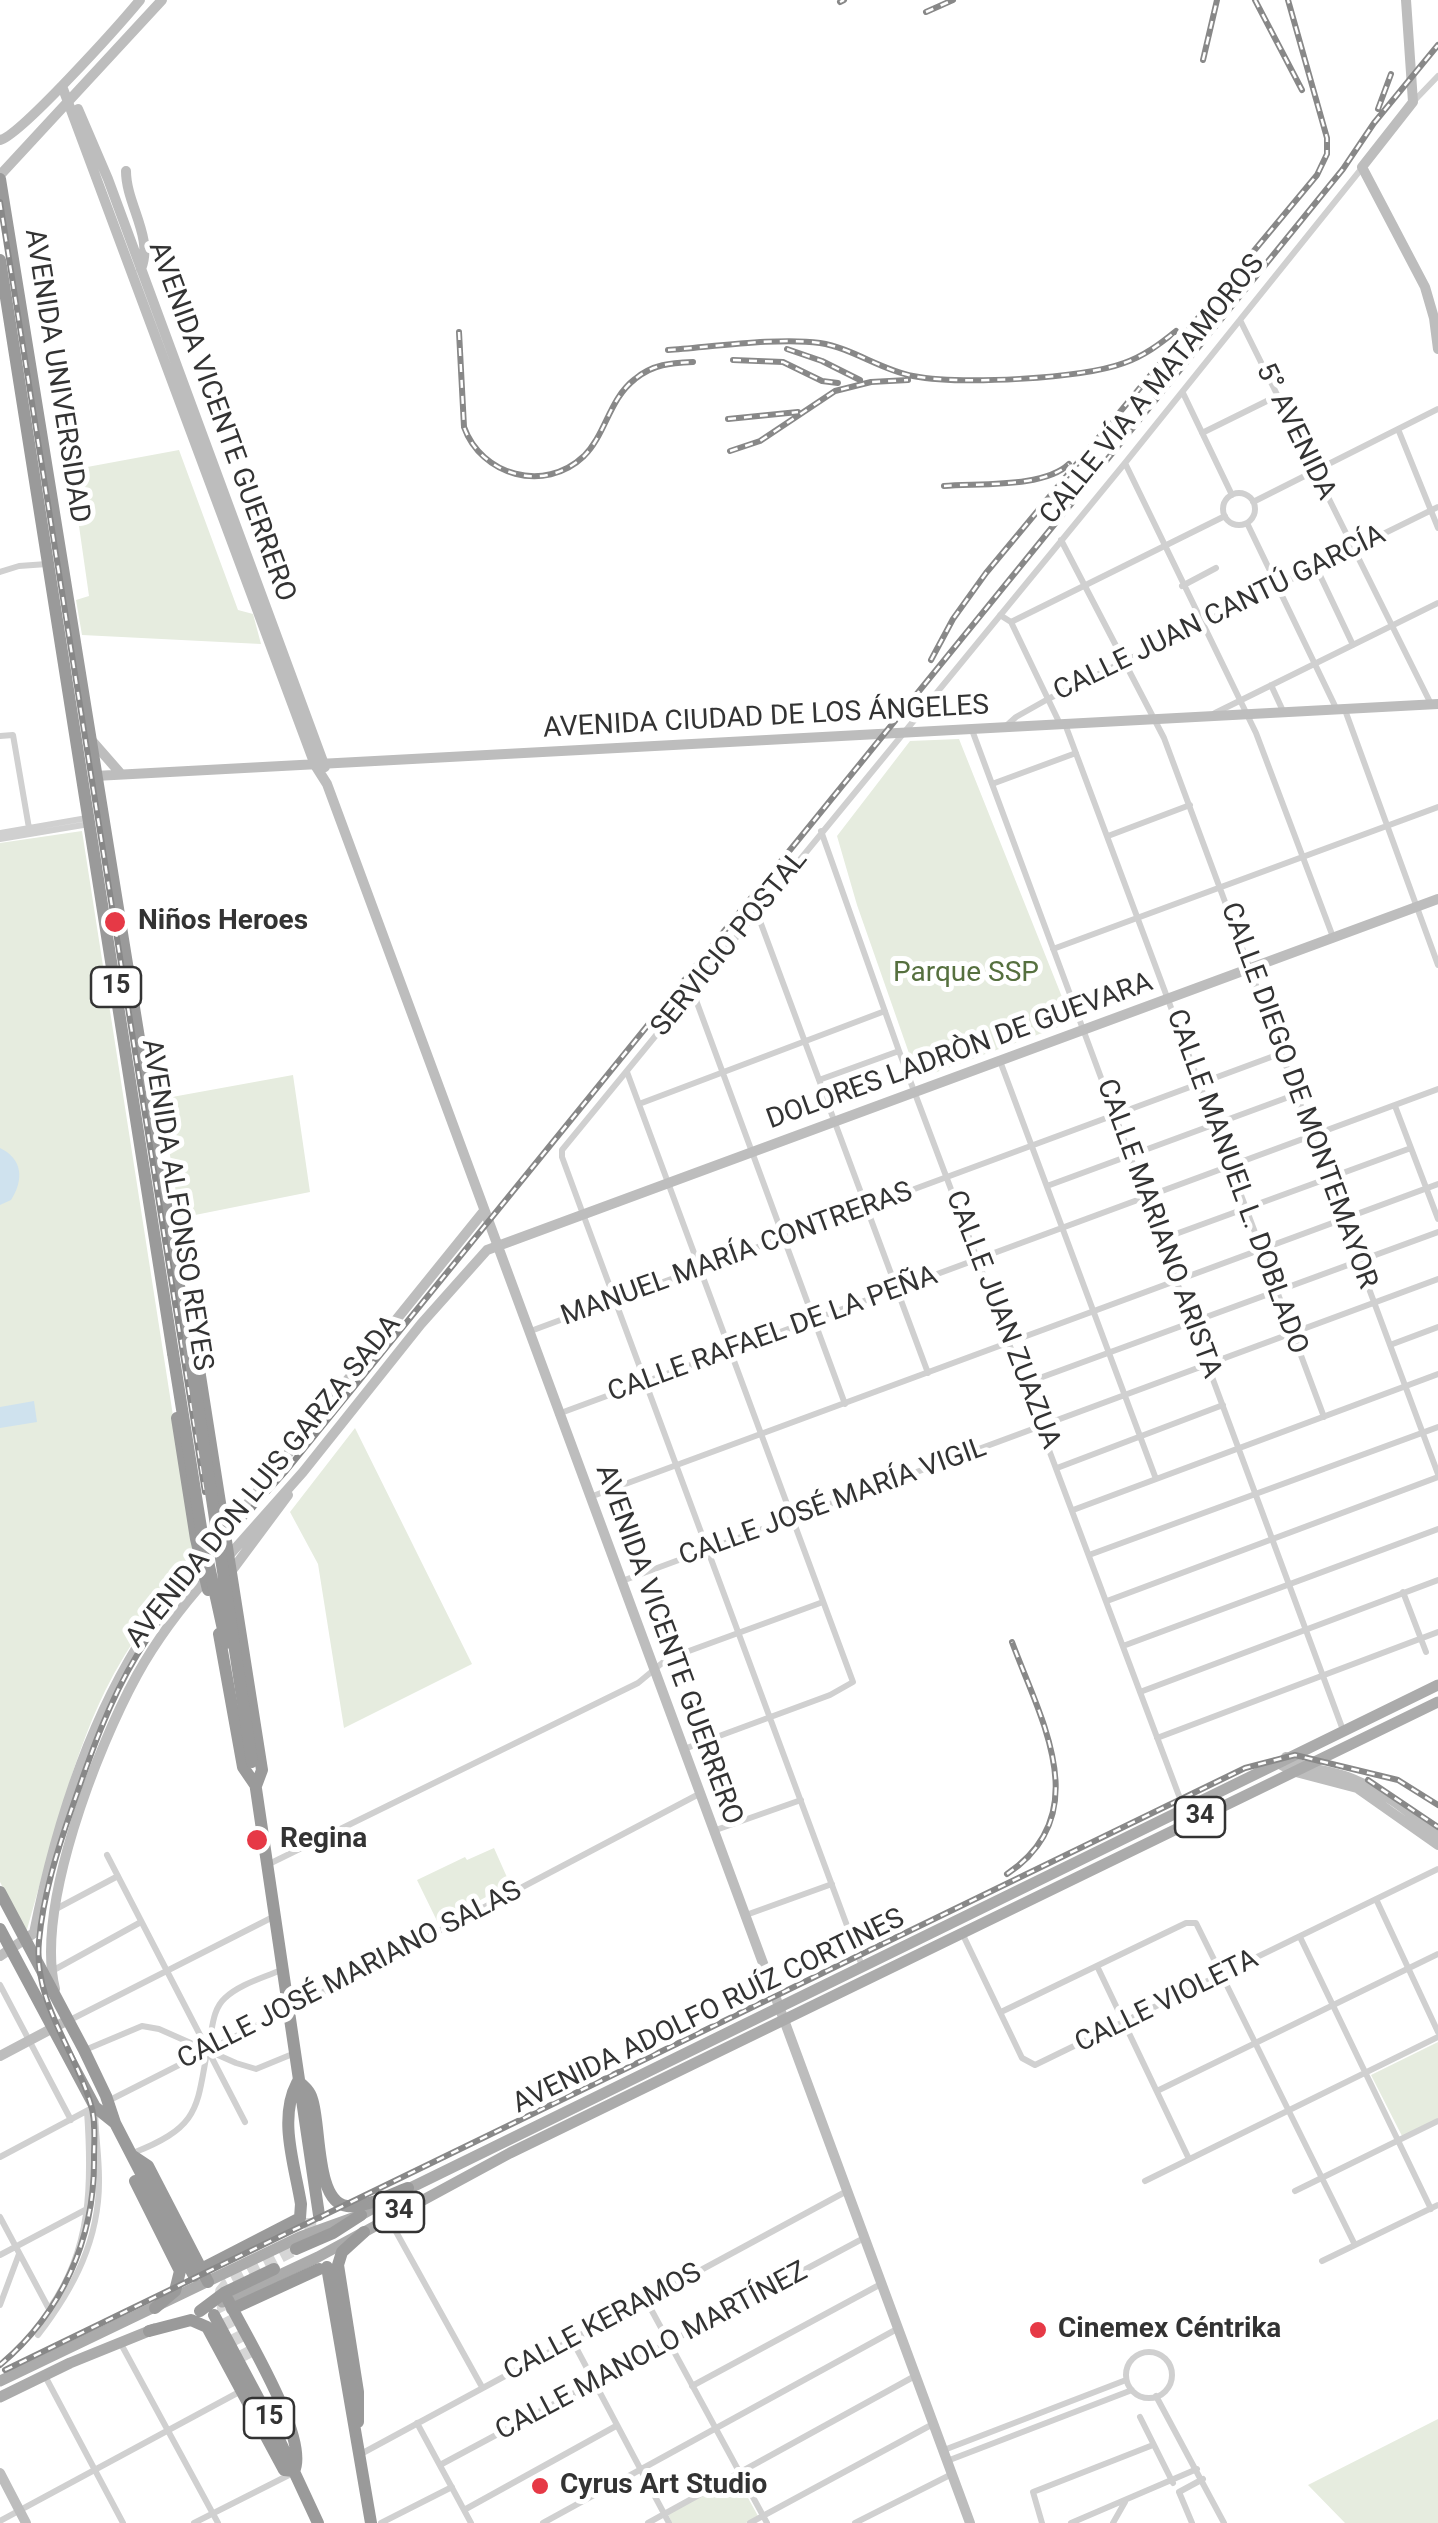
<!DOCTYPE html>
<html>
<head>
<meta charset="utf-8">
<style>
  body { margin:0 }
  canvas { display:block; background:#fff }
</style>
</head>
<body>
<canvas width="1438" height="2523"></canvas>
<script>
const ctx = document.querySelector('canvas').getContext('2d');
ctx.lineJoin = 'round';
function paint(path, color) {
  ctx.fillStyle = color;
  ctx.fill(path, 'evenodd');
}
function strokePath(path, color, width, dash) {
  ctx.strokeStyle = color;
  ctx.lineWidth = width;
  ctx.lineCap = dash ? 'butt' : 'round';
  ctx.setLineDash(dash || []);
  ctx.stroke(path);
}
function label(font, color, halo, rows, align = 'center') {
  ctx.font = font + ' Roboto,sans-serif';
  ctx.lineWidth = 10;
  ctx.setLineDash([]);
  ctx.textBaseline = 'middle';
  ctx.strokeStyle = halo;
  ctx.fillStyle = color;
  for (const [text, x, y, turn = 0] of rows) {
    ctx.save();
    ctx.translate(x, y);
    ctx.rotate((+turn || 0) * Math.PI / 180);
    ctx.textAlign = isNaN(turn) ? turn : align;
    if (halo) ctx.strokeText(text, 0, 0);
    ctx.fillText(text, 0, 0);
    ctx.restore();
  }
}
paint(new Path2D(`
  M179 450 238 610 253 614 261 644 82 635 76 600 89 596 71 470Z
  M959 739 1072 1022 918 1079 857 905 837 836 910 741Z
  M82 831 195 1557C162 1600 129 1642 105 1691 70 1763 49 1855 26 1933L0 1882V843Z
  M293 1075 310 1192 180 1218 161 1099Z
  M355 1428 472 1664 344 1728 318 1564 290 1512Z
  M494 1848 510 1884 438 1923 417 1880 465 1857 467 1860Z
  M1438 2042V2119L1402 2136 1371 2075Z
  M1438 2419V2523H1345L1308 2485Z
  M737 2478 758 2516 746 2523H672L668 2514Z`), '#e6ecdf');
paint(new Path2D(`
  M0 1148C23 1159 24 1180 11 1200L0 1205Z
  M34 1401 37 1422 0 1428V1407Z`), '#cfe2ee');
strokePath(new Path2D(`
  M310 2218 311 2241
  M249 2359 223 2308 221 2291 226 2285 296 2249`), '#d6d6d6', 12, [12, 6]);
strokePath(new Path2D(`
  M1414 101 1438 76
  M1240 320 1431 704
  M1183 393 1232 495
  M1398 429 1438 528
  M1202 433 1277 396
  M1125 463 1256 733 1333 937
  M1223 509a16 16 0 1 1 32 0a16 16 0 1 1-32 0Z
  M1253 502 1438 409
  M1247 523 1336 708
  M1061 540 1164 738 1438 1474
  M1316 567 1353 645
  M0 572 19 566 47 564
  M1182 586 1216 568
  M1000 615 1011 622 1060 724
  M1011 622 1225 516
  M1271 685 1283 711
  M1345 710 1438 965
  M1215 713 1438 603
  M1065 724 1324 1417
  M1006 726 1016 717 1048 699 1438 507
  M972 730 1343 1730
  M0 736 13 735 30 834
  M992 784 1076 753
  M821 831 899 1051 1184 1809
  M0 833 87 818
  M1108 836 1190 805
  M0 839 89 824
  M757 913 928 1373
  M1053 949 1438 807
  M693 992 845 1404
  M1000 1061 1156 1479
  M627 1072 853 1682 830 1695 684 1749
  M819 1080 899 1051
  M639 1104 885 1011
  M1395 1106 1438 1219
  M1047 1186 1297 1094
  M1162 1239 1411 1148
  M528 1332 1282 1053
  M1390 1345 1438 1327
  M1026 1383 1438 1232
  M558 1414 1438 1089
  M1057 1468 1223 1405
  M590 1497 1438 1184
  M1073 1510 1438 1374
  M1089 1555 1438 1427
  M622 1581 1438 1279
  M1403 1592 1426 1652
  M1107 1601 1438 1477
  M1123 1646 1438 1529
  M1140 1692 1438 1580
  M1157 1738 1438 1632
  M713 1831 801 1800
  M107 1855 245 2122
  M269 1864 638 1683 667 1659 823 1602
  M1376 1899 1438 2032
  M54 1910 118 1876
  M746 1915 832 1884
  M962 1933 1022 2058 1035 2065 1438 1869
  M1300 1937 1431 2209
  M862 1966 583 1214 562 1157V1150L1125 463 1362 168
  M1097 1966 1189 2159
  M52 1971 141 1922
  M0 1985 71 2120
  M1001 2012 1186 1923H1196L1355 2245
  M70 2020 273 1917
  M85 2050 142 2026 159 2029 236 2063 256 2069 295 2053
  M1157 2091 1438 1954
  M106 2102 329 1989 699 1794
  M133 2153C207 2124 195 2104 211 2033 213 2021 215 2007 225 1998 240 1984 263 1978 281 1970
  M0 2157 94 2107
  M1145 2181 1438 2037
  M1295 2191 1438 2121
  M0 2217 49 2309
  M389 2219 482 2387
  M0 2255 87 2209
  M1322 2261 1438 2205
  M646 2300 767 2523
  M0 2305 19 2254
  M49 2309C92 2249 92 2182 87 2111
  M38 2335C74 2288 100 2239 99 2178 99 2155 95 2131 95 2108
  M572 2340 669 2523
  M121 2344 218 2523
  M1126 2375a23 23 0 1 1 46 0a23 23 0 1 1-46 0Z
  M45 2376 123 2523
  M692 2386 881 2284
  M1156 2396 1224 2523
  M1140 2417 1173 2483
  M417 2423 471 2523
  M944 2450 1126 2380
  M359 2455 847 2191
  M947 2461 1132 2390
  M440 2465 864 2238
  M464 2510 616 2426
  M0 2521 241 2391
  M194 2523 291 2474
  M381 2523 452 2487
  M543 2523 897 2329
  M648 2523 915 2376
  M750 2523 933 2424
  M855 2523 952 2474
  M1042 2523 1033 2492 1153 2445
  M1071 2523 1197 2469
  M1113 2523 1125 2502
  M1192 2523 1179 2492 1203 2479`), '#d0d0d0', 6);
strokePath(new Path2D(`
  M1406 0 1413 102 1362 167 1425 287 1434 318 1438 349
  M62 86 315 765 327 784 970 2523
  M78 109 108 179 325 767
  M0 140C20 136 121 23 140 0
  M126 171C126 204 154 237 141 269
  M2 173 162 0
  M93 742 121 774
  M95 776 1438 704
  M224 1533 484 1211
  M225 1560 303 1472 421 1324 487 1250 1438 899
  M230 1573 288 1495
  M1286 1757C1304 1770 1332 1770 1353 1779 1385 1792 1411 1814 1438 1835
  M1276 1762 1292 1771 1357 1788 1438 1845
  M0 1956 34 1933C55 1828 88 1721 147 1631 164 1605 185 1582 204 1558
  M55 1989C35 1907 97 1748 137 1675 157 1639 182 1606 209 1576
  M0 2056 68 2020
  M0 2473 26 2523`), '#bdbdbd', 10);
strokePath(new Path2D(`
  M402 2192 1438 1685
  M222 2302 318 2257 510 2153 1438 1702
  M0 2381 300 2237 361 2215 386 2201
  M0 2397 70 2363 154 2329`), '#ababab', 11);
strokePath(new Path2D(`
  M0 179 188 1341
  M0 260 173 1353
  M193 1331 262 1770 256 1786 243 1767 219 1634
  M177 1418 196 1539 208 1590
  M255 1782 319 2215
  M0 1892 84 2050 106 2096 115 2123 194 2276
  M0 1929 95 2107 115 2123
  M298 2081C304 2086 310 2091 312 2099 321 2124 315 2203 347 2206 366 2208 391 2194 408 2188
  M133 2156 148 2166 208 2282
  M135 2181 180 2271 175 2291 155 2308
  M296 2249 333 2233 361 2215
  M327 2267 371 2523
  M203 2268 300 2218 301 2204C295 2166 278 2119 297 2083
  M232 2309 319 2269
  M200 2311 224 2293 274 2269
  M214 2315 271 2422 318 2523
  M149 2331 191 2320 207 2327 284 2470 294 2471C310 2439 244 2333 228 2300
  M358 2422V2392L338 2265 342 2252 364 2232`), '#9a9a9a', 12);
const rail = new Path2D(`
  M1255 0 1302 90
  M840 2 844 0
  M926 12 953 0
  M1203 60 1217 0
  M1378 109 1391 74
  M0 202 205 1492
  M459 332 464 427C481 475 544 494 584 456 606 434 609 399 635 379 653 364 671 363 693 362
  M787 349 822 361 860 380
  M668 350C711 347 779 337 820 343 852 348 881 370 913 376 960 385 1080 379 1124 363 1144 356 1160 344 1176 331
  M733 360 783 362 822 381 838 383
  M728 419 798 412
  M730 451 760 441 835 391 871 382 908 380
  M944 486C979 483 1044 488 1069 464
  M931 660 953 619 986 573 1317 175 1327 154V138L1288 0
  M1368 1780 1438 1827
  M1007 1874C1097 1814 1040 1718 1012 1642
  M0 2365C62 2313 95 2238 94 2158 94 2141 96 2121 91 2105 75 2049 33 2002 39 1941 43 1896 57 1851 72 1808 90 1756 108 1703 137 1655 178 1588 233 1530 285 1472L1343 169 1374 123 1438 45
  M5 2370 1245 1768 1295 1755 1398 1780 1438 1805`);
strokePath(rail, '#888', 6);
strokePath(rail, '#fff', 2.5, [8]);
strokePath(new Path2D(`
  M188 1341 252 1762
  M173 1353 202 1534 226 1643`), '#9a9a9a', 12);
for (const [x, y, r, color] of [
  [115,922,12,"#e63946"],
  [257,1840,12,"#e63946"],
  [1038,2330,10,"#e63946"],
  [540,2486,10,"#e63946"]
]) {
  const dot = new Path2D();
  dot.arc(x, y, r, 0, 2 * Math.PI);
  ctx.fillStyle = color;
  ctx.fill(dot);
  strokePath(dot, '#fff', 4);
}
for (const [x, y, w] of [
  [116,987,50],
  [1200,1817,50],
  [399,2212,50],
  [269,2418,50]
]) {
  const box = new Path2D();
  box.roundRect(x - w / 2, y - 20, w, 40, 8);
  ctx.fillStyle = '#fff';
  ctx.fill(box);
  strokePath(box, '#333', 2.5);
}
label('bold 25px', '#333', null, [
  ["15",116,987],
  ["34",1200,1817],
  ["34",399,2212],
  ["15",269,2418]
]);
label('28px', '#333', '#fff', [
  ["AVENIDA UNIVERSIDAD",56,376,81],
  ["CALLE VÍA A MATAMOROS",1153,390,-51],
  ["AVENIDA VICENTE GUERRERO",221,422,70],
  ["5° AVENIDA",1295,432,64],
  ["CALLE JUAN CANTÚ GARCÍA",1220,614,-26],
  ["AVENIDA CIUDAD DE LOS ÁNGELES",766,718,-3],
  ["SERVICIO POSTAL",730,944,-51],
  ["DOLORES LADRÒN DE GUEVARA",960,1052,-20],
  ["CALLE DIEGO DE MONTEMAYOR",1298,1096,70],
  ["CALLE MANUEL L. DOBLADO",1236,1182,70],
  ["AVENIDA ALFONSO REYES",176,1205,81],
  ["CALLE MARIANO ARISTA",1158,1229,70],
  ["MANUEL MARÍA CONTRERAS",737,1255,-20],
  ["CALLE JUAN ZUAZUA",1002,1320,69],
  ["CALLE RAFAEL DE LA PEÑA",773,1335,-20],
  ["AVENIDA DON LUIS GARZA SADA",264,1482,-51],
  ["CALLE JOSÉ MARÍA VIGIL",833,1503,-20],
  ["AVENIDA VICENTE GUERRERO",668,1645,70],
  ["CALLE JOSÉ MARIANO SALAS",350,1976,-27],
  ["CALLE VIOLETA",1167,2002,-26],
  ["AVENIDA ADOLFO RUÍZ CORTINES",709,2012,-26],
  ["CALLE KERAMOS",603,2323,-28],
  ["CALLE MANOLO MARTÍNEZ",652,2352,-28]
]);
label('bold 28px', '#333', '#fff', [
  ["Niños Heroes",138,922],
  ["Regina",280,1840],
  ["Cinemex Céntrika",1058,2330],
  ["Cyrus Art Studio",560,2486]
], 'left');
label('28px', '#56703f', '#fff', [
  ["Parque SSP",966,974]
]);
</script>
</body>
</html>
